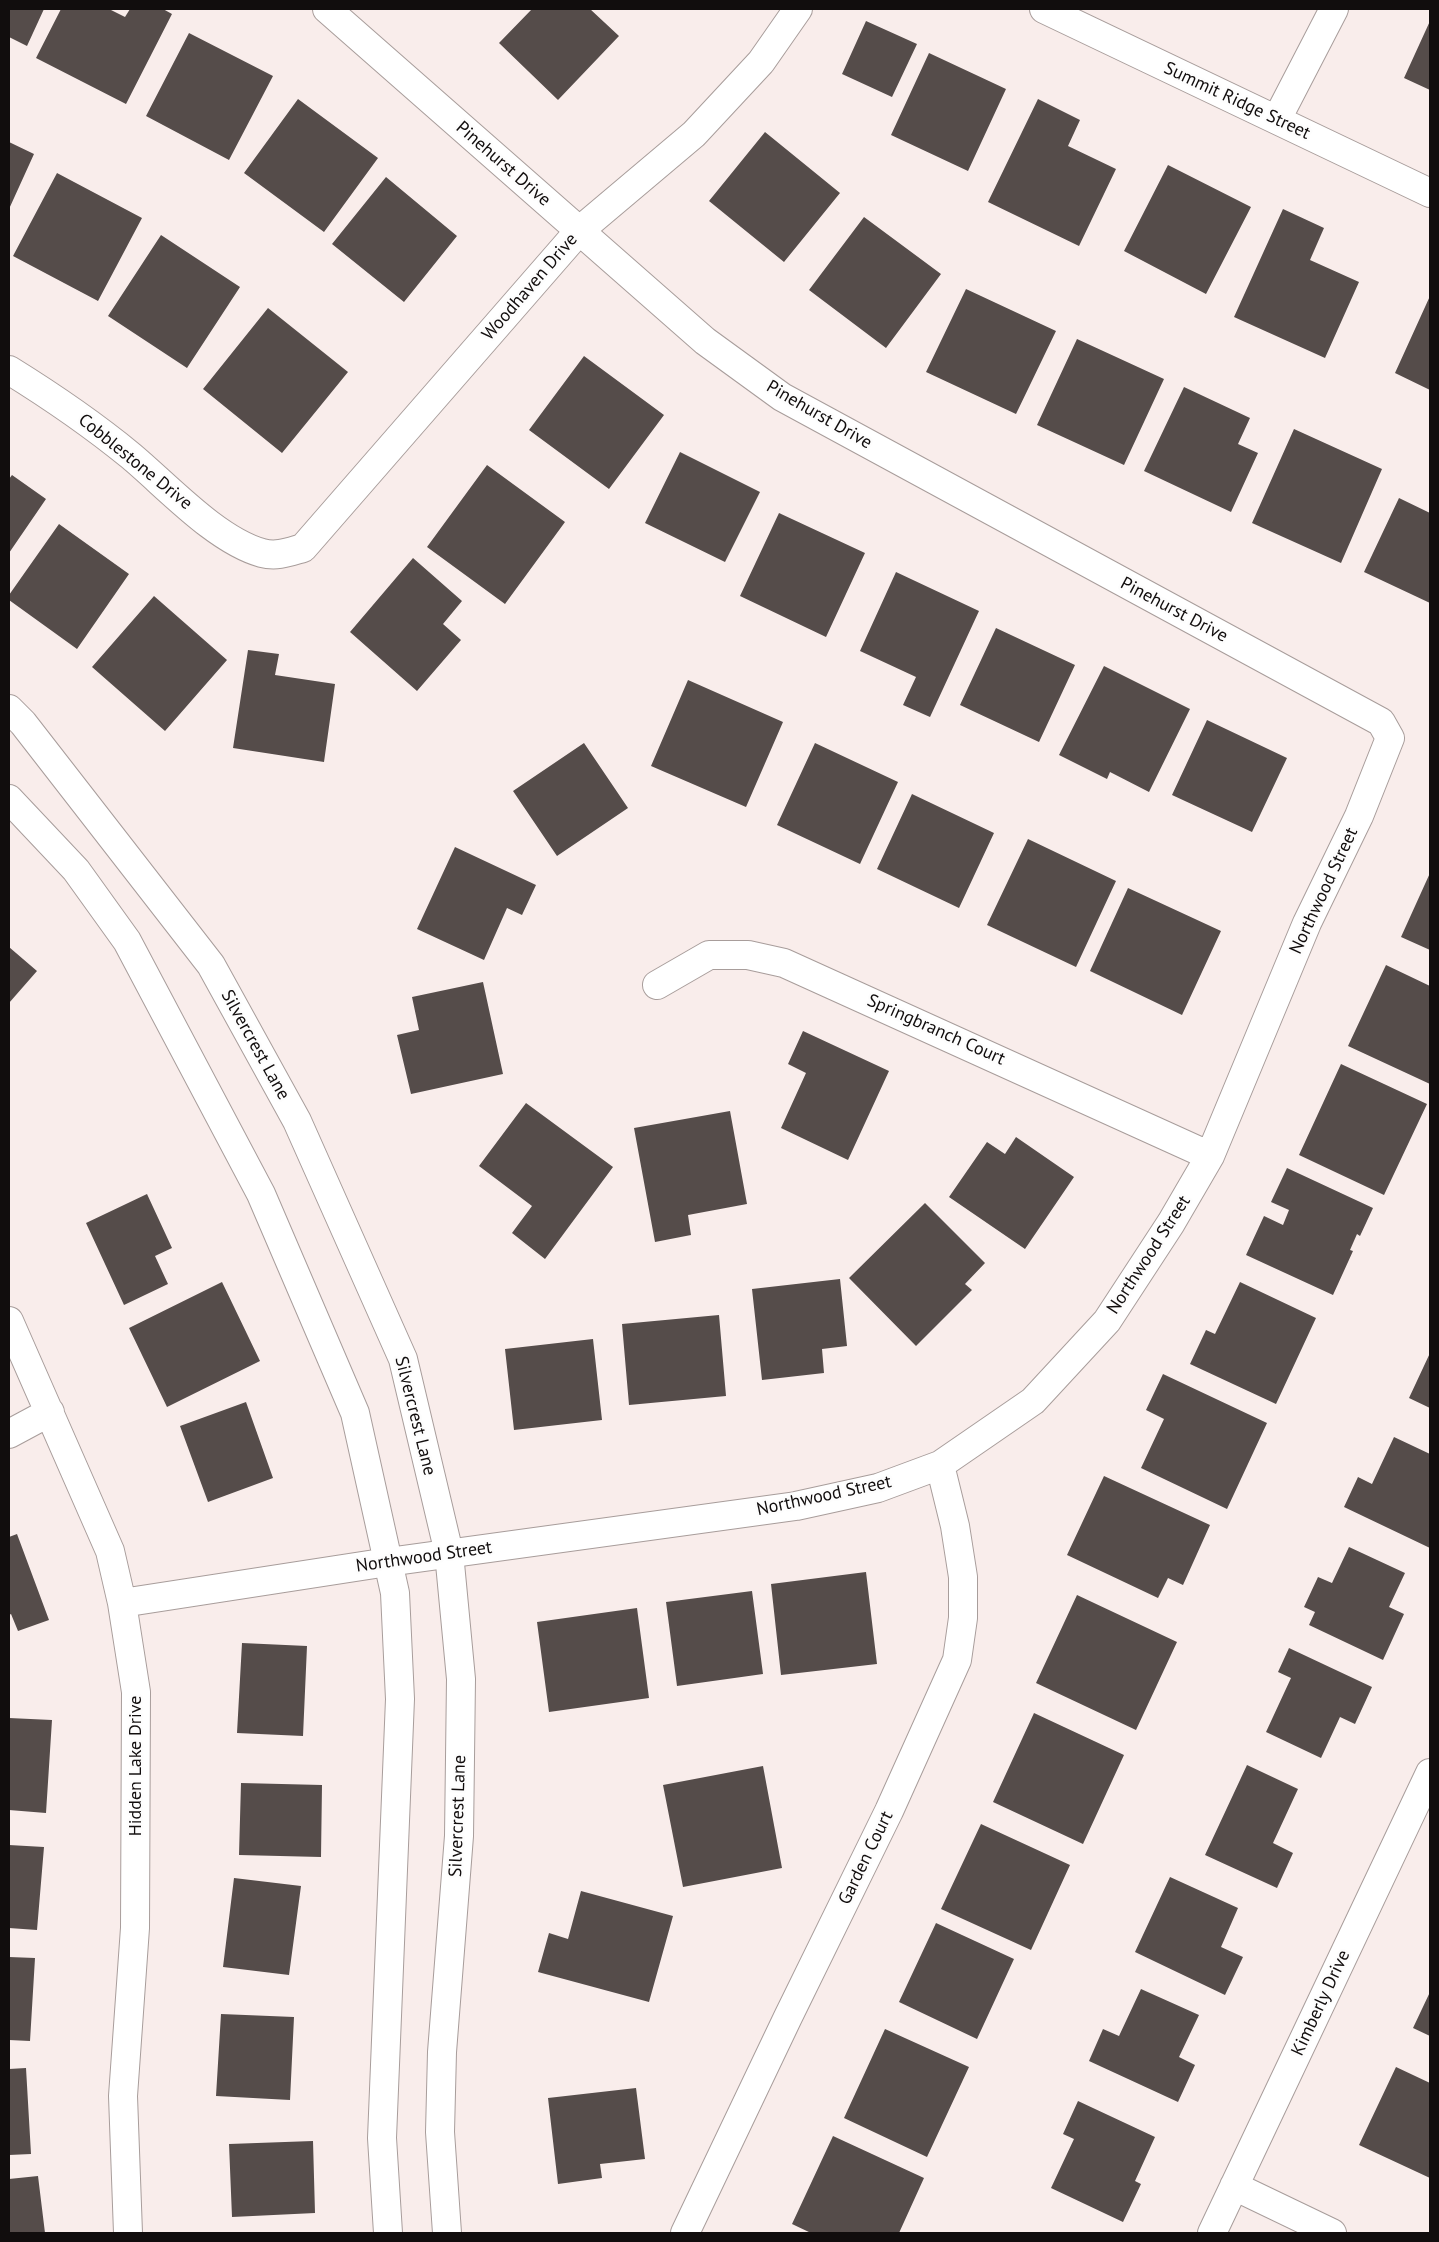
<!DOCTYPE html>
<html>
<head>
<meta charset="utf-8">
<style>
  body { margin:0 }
  #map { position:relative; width:1439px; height:2242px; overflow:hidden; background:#f9edeb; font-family:"PT Sans",sans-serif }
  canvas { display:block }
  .frame { position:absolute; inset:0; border:10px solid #110d0d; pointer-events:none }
</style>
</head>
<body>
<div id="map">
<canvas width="1439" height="2242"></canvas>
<div class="frame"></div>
</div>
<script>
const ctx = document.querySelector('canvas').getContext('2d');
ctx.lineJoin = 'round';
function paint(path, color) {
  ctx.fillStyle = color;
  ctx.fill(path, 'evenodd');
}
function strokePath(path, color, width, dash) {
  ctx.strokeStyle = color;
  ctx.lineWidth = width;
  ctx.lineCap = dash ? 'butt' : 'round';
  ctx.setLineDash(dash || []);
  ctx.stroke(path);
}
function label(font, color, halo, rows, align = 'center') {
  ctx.font = font + ' "PT Sans",sans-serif';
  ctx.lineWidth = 5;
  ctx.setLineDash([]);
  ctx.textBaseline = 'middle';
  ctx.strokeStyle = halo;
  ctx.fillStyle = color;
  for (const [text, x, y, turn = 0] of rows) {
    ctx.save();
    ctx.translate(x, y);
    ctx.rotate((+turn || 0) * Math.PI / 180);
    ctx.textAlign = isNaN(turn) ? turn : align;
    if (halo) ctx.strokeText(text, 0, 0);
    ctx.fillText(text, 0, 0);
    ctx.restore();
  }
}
paint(new Path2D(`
  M9 9H44L27 46 9 37Z
  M61 9H109L125 17 130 9H163L172 14 126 104 36 58Z
  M532 9H590L619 36 558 100 499 43Z
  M866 21 917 44 892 97 842 74Z
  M1430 21V90L1404 78Z
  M189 33 273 76 229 160 146 116Z
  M929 53 1006 89 968 171 891 135Z
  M298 99 378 158 324 232 244 173Z
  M1038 99 1080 120 1068 146 1116 169 1079 246 988 202Z
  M765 132 840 193 784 262 709 201Z
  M9 142 34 154 9 209Z
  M1168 165 1251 207 1206 294 1124 251Z
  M57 173 142 218 98 301 13 256Z
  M386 177 457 236 404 302 332 244Z
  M1283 209 1324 228 1310 260 1359 282 1325 358 1234 317Z
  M864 217 941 274 886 348 809 290Z
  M161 235 240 287 187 368 108 316Z
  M966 289 1056 331 1016 414 926 372Z
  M1430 296V390L1395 373Z
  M268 308 348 372 282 453 203 389Z
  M1077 339 1164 379 1124 465 1037 425Z
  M584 356 664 415 609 489 529 430Z
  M1184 387 1250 418 1238 444 1258 453 1231 512 1144 471Z
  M1294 429 1382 469 1341 563 1252 523Z
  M680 452 760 492 725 562 645 523Z
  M487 465 565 522 505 604 427 547Z
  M12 475 46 499 9 553V479Z
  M1399 498 1430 513V603L1364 572Z
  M779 513 865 553 826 637 740 596Z
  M59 524 129 574 77 649 9 600V595Z
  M413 558 462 601 443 624 461 640 417 691 350 632Z
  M896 572 979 611 930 717 903 705 916 677 860 651Z
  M154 596 227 660 165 731 92 667Z
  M996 628 1075 665 1039 742 960 705Z
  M248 650 279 654 275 675 335 684 324 762 233 748Z
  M1104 666 1190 709 1149 792 1110 772 1107 779 1059 755Z
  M688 680 783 722 746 807 651 766Z
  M1207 720 1287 758 1252 832 1172 795Z
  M584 743 628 808 557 856 513 791Z
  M815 743 898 782 860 864 777 825Z
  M912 794 994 833 959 908 877 869Z
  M1028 839 1116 881 1076 967 987 925Z
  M455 847 536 885 522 915 507 908 484 960 417 929Z
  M1430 873V950L1401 937Z
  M1128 888 1221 931 1182 1015 1090 971Z
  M9 947 37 971 9 1003Z
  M1386 965 1430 986V1084L1348 1046Z
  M483 982 503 1074 411 1094 397 1035 419 1030 412 997Z
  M803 1031 889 1071 848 1160 781 1128 806 1073 788 1064Z
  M1341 1064 1427 1104 1384 1195 1299 1155Z
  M526 1103 613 1167 545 1259 512 1233 532 1206 479 1166Z
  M730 1111 747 1204 688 1215 691 1235 655 1242 634 1128Z
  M1016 1137 1074 1177 1025 1249 949 1197 987 1142 1005 1154Z
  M1287 1168 1373 1208 1360 1236 1357 1234 1350 1250 1353 1251 1333 1295 1246 1255 1264 1216 1283 1225 1289 1210 1271 1202Z
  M147 1194 172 1248 155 1256 168 1284 124 1305 86 1223Z
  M925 1203 985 1263 965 1284 972 1290 916 1346 849 1278Z
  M840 1279 847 1346 822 1349 824 1373 762 1380 752 1289Z
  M222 1282 260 1361 167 1407 129 1328Z
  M1240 1282 1316 1318 1276 1404 1190 1364 1206 1330 1215 1334Z
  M719 1315 726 1396 629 1405 622 1324Z
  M593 1339 602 1420 514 1430 505 1349Z
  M1430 1353V1408L1409 1398Z
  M1163 1374 1267 1423 1227 1509 1141 1468 1164 1419 1146 1410Z
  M246 1402 273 1478 208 1502 180 1426Z
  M1394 1437 1430 1454V1548L1344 1507 1358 1477 1372 1484Z
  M1104 1476 1210 1525 1183 1585 1168 1578 1158 1598 1067 1555Z
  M17 1534 49 1620 18 1631 11 1614 9 1615V1537Z
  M1349 1547 1405 1573 1389 1607 1404 1614 1383 1660 1309 1625 1315 1612 1304 1607 1318 1577 1332 1583Z
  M866 1572 877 1664 781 1675 771 1584Z
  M752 1591 763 1674 677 1686 666 1602Z
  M1077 1595 1177 1642 1136 1730 1036 1683Z
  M637 1608 649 1698 549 1712 537 1622Z
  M242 1643 307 1646 303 1736 237 1733Z
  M1289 1648 1372 1687 1355 1724 1340 1717 1321 1758 1266 1732 1291 1678 1278 1672Z
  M1034 1713 1124 1755 1083 1844 993 1802Z
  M9 1718 52 1720 46 1813 9 1810Z
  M1247 1765 1298 1789 1273 1843 1293 1853 1277 1888 1205 1855Z
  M763 1766 782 1868 683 1887 663 1785Z
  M241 1783 322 1785 321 1857 239 1855Z
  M981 1824 1070 1865 1031 1950 941 1909Z
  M9 1845 44 1847 37 1930 9 1928Z
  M1170 1877 1238 1908 1221 1947 1243 1957 1225 1995 1135 1952Z
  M234 1878 301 1886 289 1975 223 1967Z
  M581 1891 673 1916 649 2002 538 1972 549 1933 568 1939Z
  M936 1923 1014 1959 977 2039 899 2002Z
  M9 1957 35 1958 30 2041 9 2040Z
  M1141 1989 1199 2015 1179 2057 1195 2065 1178 2102 1089 2061 1103 2029 1119 2036Z
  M1430 1992V2036L1413 2028Z
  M221 2014 294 2017 290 2100 216 2096Z
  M885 2029 969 2067 927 2157 844 2118Z
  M1396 2067 1430 2083V2178L1359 2145Z
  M26 2068 31 2154 9 2155V2069Z
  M636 2088 645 2159 600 2164 602 2178 558 2184 548 2098Z
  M1078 2101 1155 2137 1135 2181 1141 2184 1123 2222 1051 2188 1074 2139 1063 2134Z
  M833 2136 924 2178 899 2233H811L792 2224Z
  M313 2141 315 2213 232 2217 229 2144Z
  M38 2176 45 2233H9V2179Z`), '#554c4a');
const street = new Path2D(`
  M1044 9 1430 193
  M1277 119 1334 9
  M9 370C51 396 92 424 131 456 168 487 216 540 262 553 277 557 289 552 303 548L579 231 694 134 761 62 798 9
  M657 985 709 955H748L784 963 1210 1156
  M9 1321 110 1551 122 1603 136 1692 135 1928 123 2096 128 2233
  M9 1434 50 1412
  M122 1603 388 1562 796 1506 878 1488 940 1465 1033 1401 1107 1321 1171 1223 1210 1156 1307 923 1359 816 1390 738 1381 722 782 397 705 341 327 9
  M1234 2186 1332 2233
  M685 2233 788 2017 889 1811 957 1660 963 1618V1577L955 1526 940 1465
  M1212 2233 1430 1773`);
const secondary = new Path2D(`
  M9 709 23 723 211 965 297 1121 403 1359 449 1553 461 1679 459 1836 442 2052 440 2132 447 2233
  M9 799 76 870 127 941 261 1194 355 1413 395 1593 400 1699 382 2138 388 2233`);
strokePath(street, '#a89d9b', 30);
strokePath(secondary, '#a89d9b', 30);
strokePath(street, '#fff', 28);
strokePath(secondary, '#fff', 28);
label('18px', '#110d0d', '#fdfdfd', [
  ["Summit Ridge Street",1237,101,25],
  ["Pinehurst Drive",503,164,41],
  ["Woodhaven Drive",530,287,-49],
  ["Pinehurst Drive",819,415,30],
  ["Cobblestone Drive",135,462,39],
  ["Pinehurst Drive",1174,610,28],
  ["Northwood Street",1324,891,-65],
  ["Springbranch Court",936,1030,24],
  ["Silvercrest Lane",255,1045,61],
  ["Northwood Street",1149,1255,-57],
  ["Silvercrest Lane",415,1416,76],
  ["Northwood Street",824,1496,-12],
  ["Northwood Street",424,1557,-8],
  ["Hidden Lake Drive",136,1766,-90],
  ["Silvercrest Lane",458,1816,-88],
  ["Garden Court",866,1858,-64],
  ["Kimberly Drive",1321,2003,-65]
]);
</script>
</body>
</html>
